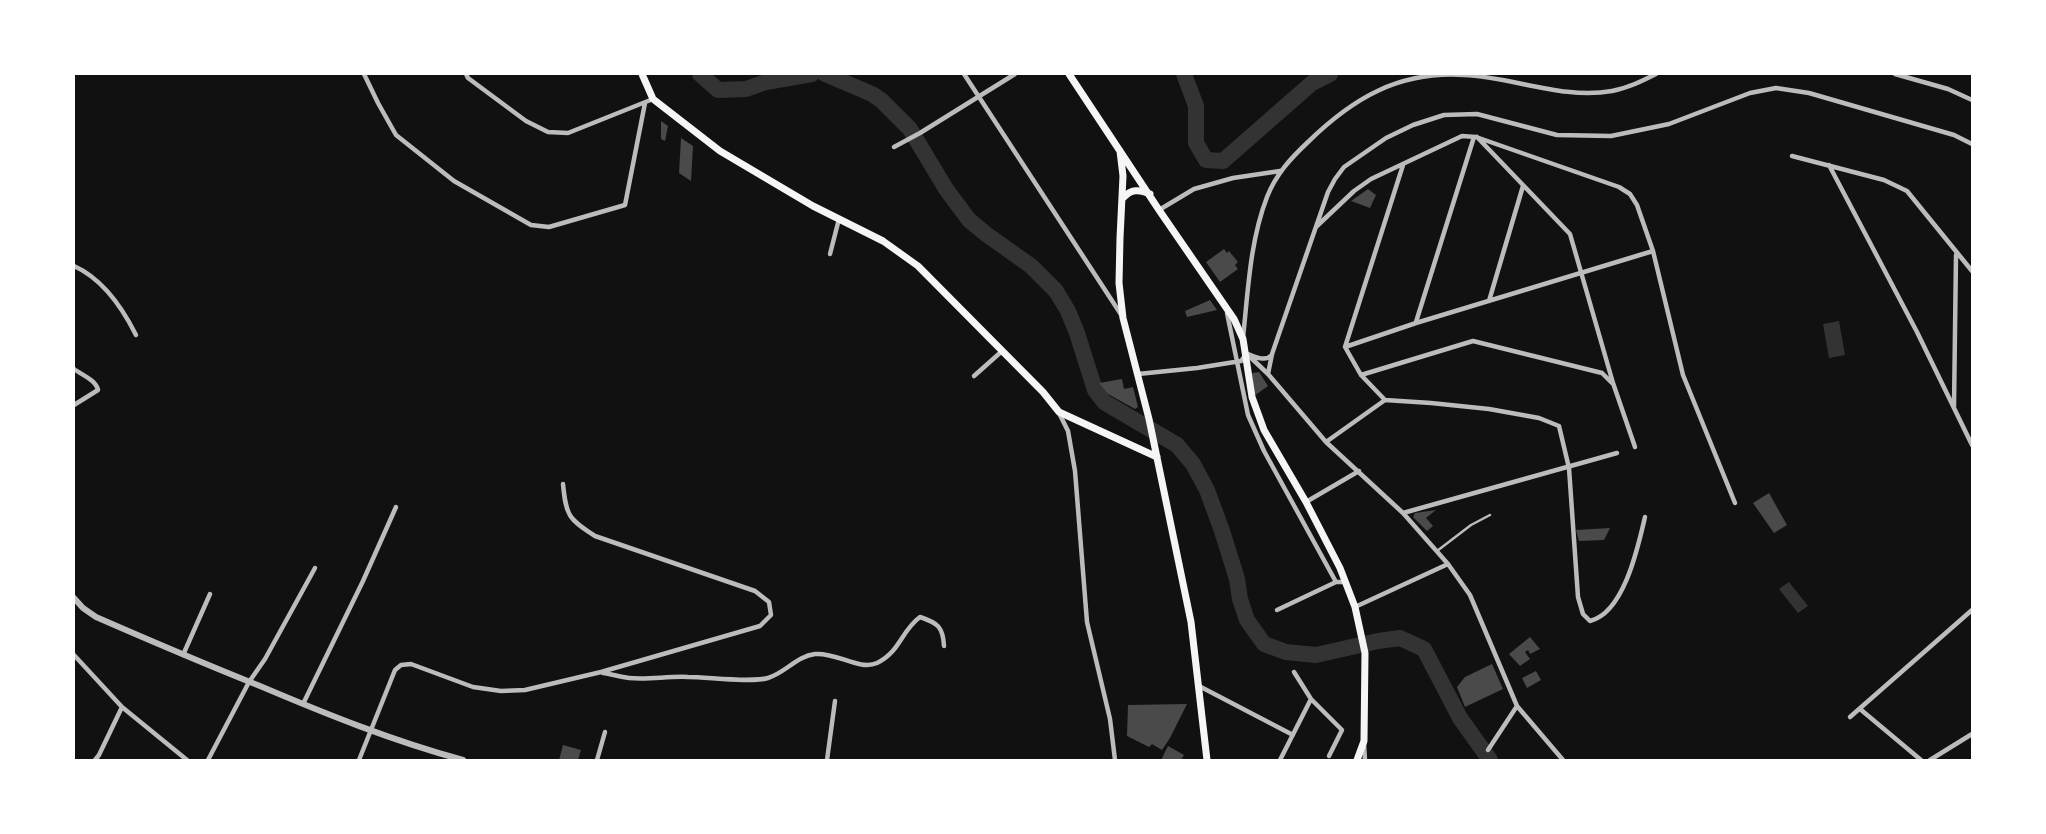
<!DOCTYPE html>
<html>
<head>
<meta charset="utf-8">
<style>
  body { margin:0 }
  #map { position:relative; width:2046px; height:834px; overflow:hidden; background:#111; font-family:"Playfair Display",serif }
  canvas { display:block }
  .frame { position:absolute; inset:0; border:75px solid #fff; pointer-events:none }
</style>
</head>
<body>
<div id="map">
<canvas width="2046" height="834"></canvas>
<div class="frame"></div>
</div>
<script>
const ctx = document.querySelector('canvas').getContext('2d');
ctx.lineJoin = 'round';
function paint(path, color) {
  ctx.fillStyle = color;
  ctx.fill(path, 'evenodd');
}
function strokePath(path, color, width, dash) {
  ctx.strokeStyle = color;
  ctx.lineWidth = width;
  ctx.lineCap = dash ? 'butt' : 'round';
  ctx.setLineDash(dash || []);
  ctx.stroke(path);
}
paint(new Path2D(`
  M1839 321 1845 355 1829 358 1823 324Z
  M1789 582 1808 606 1798 613 1779 589Z`), '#333');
strokePath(new Path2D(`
  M700 74 718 90 746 89 766 82 812 74
  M825 74 872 94 881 100 910 129 946 189 969 220 986 234 1031 266 1056 291 1068 311 1077 333 1095 390 1104 402 1177 445 1193 464 1207 490 1222 531 1237 579 1240 599 1247 620 1264 644 1286 652 1316 655 1378 641 1400 638 1424 649 1460 718 1490 760
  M1184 74 1196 106V143L1206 160 1223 161 1312 83 1330 74`), '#333', 16);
paint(new Path2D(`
  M661 121 668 126 665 141 661 139Z
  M681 138 693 146 691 181 679 173Z
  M1368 189 1376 195 1370 208 1351 201Z
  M1224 249 1227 253 1229 251 1238 262 1235 265 1238 269 1220 282 1206 262Z
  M1210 300 1217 310 1187 317 1185 311Z
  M1259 372 1268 386 1254 396 1252 373Z
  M1122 379 1124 389 1133 387 1138 407 1135 409 1108 394 1099 383Z
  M1769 493 1787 525 1774 533 1753 503Z
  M1436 510 1426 518 1433 526 1427 531 1413 517 1415 513Z
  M1610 528 1604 540 1579 541 1576 530Z
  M1530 637 1540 649 1530 654 1528 650 1525 652 1530 659 1520 666 1509 654Z
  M1492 664 1503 689 1465 707 1457 687 1465 677Z
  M1536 671 1541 680 1527 688 1522 678Z
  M1187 704 1170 738 1162 750 1152 744 1149 747 1127 736 1128 705Z
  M563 745 581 750 578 760H559Z
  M1168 746 1184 755 1181 760H1161Z`), '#4a4a4a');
strokePath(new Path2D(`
  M1437 551 1471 525 1490 515`), '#bcbcbc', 2.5);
strokePath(new Path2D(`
  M364 74 378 103 396 135 454 181 531 225 549 227 625 205 645 103
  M466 74 468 78 526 121 548 132 568 133 653 99
  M964 74 1122 316
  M1895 74 1948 89 1972 100
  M1477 137 1570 234 1613 383 1635 447
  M894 147 920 133 1015 74
  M1792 156 1884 180 1907 191 1972 271
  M1829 165 1917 332 1972 445
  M1159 210 1194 189 1233 178 1280 171
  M1317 226 1354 191 1371 179 1462 136 1476 137 1619 187 1630 194 1637 205 1653 251 1683 375 1735 503
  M830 254 839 219
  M74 266C103 279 122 307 136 335
  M1489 301 1523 186
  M1227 313 1248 415 1264 451 1336 582
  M1416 322 1474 137
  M1243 338C1248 291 1250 241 1267 197 1276 174 1291 158 1308 142 1353 98 1399 71 1464 75 1513 77 1563 100 1612 91 1628 88 1642 81 1656 74
  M1345 347 1416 323 1653 251
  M1247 354 1268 374 1326 442 1403 513 1448 564 1470 595 1517 706 1563 760
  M1248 354C1255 357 1265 362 1272 355
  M74 369C82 375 96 380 98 390L74 405
  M1138 374 1197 368 1241 361 1245 356
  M1268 374 1272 354 1328 192 1335 179 1344 167 1386 138 1413 125 1444 115 1477 114 1557 135 1611 136 1669 124 1750 93 1776 88 1809 93 1954 135 1972 144
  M1361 375 1473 341 1602 373 1612 383
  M974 376 1001 352
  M1385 400 1361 375 1345 347 1403 165
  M1954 407 1956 255
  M1059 413 1068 431 1075 471 1087 622 1110 719 1115 760
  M1326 442 1385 400 1431 403 1489 409 1539 418 1559 426 1569 468 1578 597 1583 614 1590 621C1624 613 1638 547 1645 517
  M1306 502 1359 471
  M1403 513 1617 453
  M1355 607 1448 564
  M1277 610 1336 582H1344
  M74 655 122 707 187 760
  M183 655 210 594
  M1294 672 1311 699 1342 730 1329 756
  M603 673C611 674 620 677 629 678 648 680 668 676 688 677 708 677 750 683 768 678 785 673 797 656 815 654 837 652 859 671 877 663 900 652 901 631 920 617 938 623 943 627 944 646
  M1199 686 1293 735
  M303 704 363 581 396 507
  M1860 709 1921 760
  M1850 717 1972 610
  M1364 744 1365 760
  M1488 750 1517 706
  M95 760 99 755 122 707
  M208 760 249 682 265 659 315 568
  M359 760 395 670 401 665 411 664 473 687 501 691 525 690 601 672 760 626 771 615 769 602 755 591 595 536C568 519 566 515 563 484
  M597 760 605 732
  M827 760 835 701
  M1280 760 1311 699
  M1930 760 1972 734`), '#bcbcbc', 4.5);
strokePath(new Path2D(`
  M74 598 83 608 96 617C151 641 205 664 260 686 326 714 393 741 463 760`), '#bcbcbc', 6);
strokePath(new Path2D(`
  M642 74 653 99 720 151 813 206 883 241 918 266 1043 392 1059 412 1157 457
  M1069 74 1159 210 1234 319 1243 339 1252 397 1264 430 1306 502 1340 568 1355 607 1365 653 1364 741 1357 760
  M1120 151 1123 176 1120 238 1119 283 1123 318 1149 419 1191 622 1207 760
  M1123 198C1131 189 1139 189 1150 194`), '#f5f5f5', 7);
</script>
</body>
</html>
